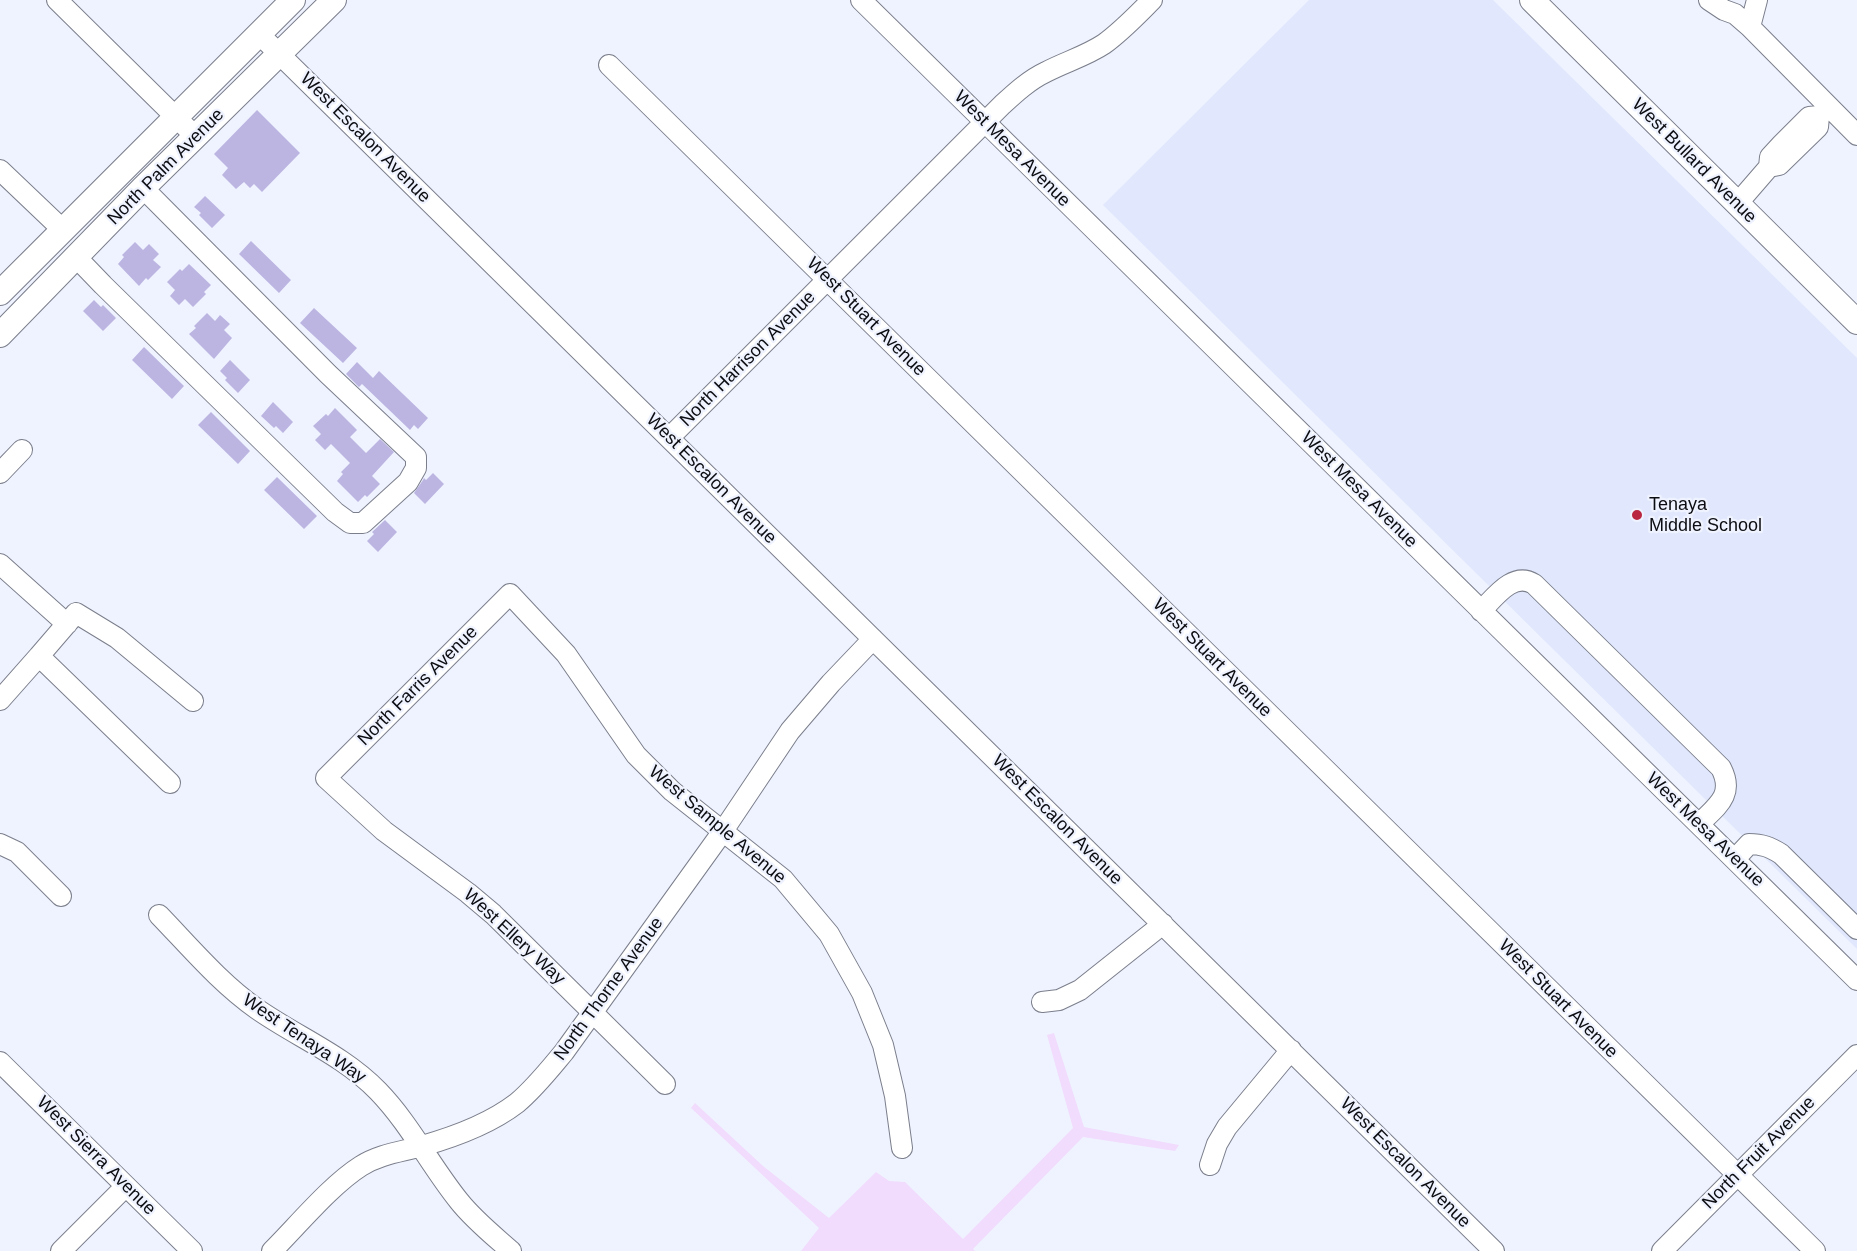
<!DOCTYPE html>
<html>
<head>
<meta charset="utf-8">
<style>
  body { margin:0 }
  canvas { display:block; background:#eff3ff }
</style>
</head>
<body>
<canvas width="1857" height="1251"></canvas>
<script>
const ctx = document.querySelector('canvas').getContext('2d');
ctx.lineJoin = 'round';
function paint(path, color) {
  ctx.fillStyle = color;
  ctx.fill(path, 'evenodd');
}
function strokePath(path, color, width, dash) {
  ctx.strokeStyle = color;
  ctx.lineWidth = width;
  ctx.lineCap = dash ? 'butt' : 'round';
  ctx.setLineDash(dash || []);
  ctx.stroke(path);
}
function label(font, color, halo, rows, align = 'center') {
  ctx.font = font + ' Helvetica,sans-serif';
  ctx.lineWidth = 4.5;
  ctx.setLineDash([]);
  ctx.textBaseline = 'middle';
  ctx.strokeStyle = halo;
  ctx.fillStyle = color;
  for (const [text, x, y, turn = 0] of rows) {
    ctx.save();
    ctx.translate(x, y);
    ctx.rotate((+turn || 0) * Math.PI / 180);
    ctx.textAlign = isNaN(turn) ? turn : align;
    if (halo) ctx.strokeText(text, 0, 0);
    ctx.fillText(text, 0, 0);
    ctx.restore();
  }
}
paint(new Path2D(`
  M1309 0H1493L1857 358V949L1103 205Z`), '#e1e8fd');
paint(new Path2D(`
  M1054 1033 1084 1127 1179 1145 1175 1151 1083 1137 973 1249 975 1251H801L819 1228 691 1108 695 1103 763 1166 829 1218 876 1172 889 1181 905 1182 963 1239 1073 1128 1047 1035Z`), '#f1dcfd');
paint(new Path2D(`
  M257 110 300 153 262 192 254 184 250 188 244 182 236 189 222 175 228 168 214 154Z
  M205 196 225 215 212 228 199 215 201 213 194 207Z
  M251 241 291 280 279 293 239 254Z
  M135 242 143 250 149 244 159 254 153 260 161 267 148 280 146 278 139 286 118 264 124 257 122 255Z
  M189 264 211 285 204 292 206 294 193 307 185 299 179 305 170 296 175 290 167 282 180 269 182 271Z
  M94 300 101 307 103 305 116 318 103 331 83 311Z
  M314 308 357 348 343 363 300 323Z
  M207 313 215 321 220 315 230 324 224 330 232 338 214 359 189 334 196 328 194 326Z
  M144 347 184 386 172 399 132 360Z
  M230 360 250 380 238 393 225 380 227 378 220 371Z
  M357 362 373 378 379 371 428 418 418 429 414 425 410 430 362 384 359 387 346 374Z
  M273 402 293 422 283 433 276 426 274 428 261 416Z
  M335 408 357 430 350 437 366 453 380 439 394 452 372 476 380 484 367 497 365 495 358 502 337 481 343 474 341 472 350 463 331 444 325 450 315 440 321 434 313 426 326 414 328 416Z
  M211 412 250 451 238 464 198 425Z
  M433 473 444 484 425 504 414 493 423 480 424 478 426 480Z
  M277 477 317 516 304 529 264 490Z
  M385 520 397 532 378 552 367 541 374 534 372 532Z`), '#bcb5e2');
const minor = new Path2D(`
  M57 0 196 137
  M861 0 1857 980
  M1709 0 1724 10 1735 14 1750 27
  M1757 0 1750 27 1857 135
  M259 34 1494 1251
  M609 65 1815 1251
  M1819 116 1818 127 1779 165 1769 167 1770 157 1782 144 1809 117 1819 116 1828 107
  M0 170 63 230
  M1737 204 1769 167
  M76 257 103 285 335 512 350 523H363L408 482 416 468V457L328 374 143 188
  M669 438 1002 105C1015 93 1029 80 1046 72 1065 62 1086 56 1104 44 1122 31 1137 15 1152 0
  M0 473 22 450
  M0 564 67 624
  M1481 611C1495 597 1513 571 1534 584L1721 768C1735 795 1717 806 1699 824
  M0 700 39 656
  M170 783 39 656 76 613 117 638 193 701
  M0 844 17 852 61 896
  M1735 859 1749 844C1762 844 1770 847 1781 854L1857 929
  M159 915C190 947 220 983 257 1009 297 1037 343 1055 378 1091 410 1124 430 1165 459 1201 474 1220 493 1235 511 1251
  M1042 1002 1059 1000 1080 990 1163 924
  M0 1062 192 1251
  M665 1084 493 914 468 893 384 831 326 778 510 594 566 654 636 755 672 791 783 879 829 934 862 993 883 1045 895 1096 902 1148
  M1210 1165 1217 1144 1227 1127 1291 1050
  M61 1251 126 1186
  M272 1251C298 1225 331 1185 361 1166 380 1154 401 1152 422 1146 454 1137 491 1123 517 1103 535 1088 549 1070 564 1052L723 831 790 731 831 683 873 639
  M1662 1251 1857 1055`);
const major = new Path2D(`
  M1532 0 1857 322
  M0 293 293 0
  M0 335 143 188 334 0`);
strokePath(minor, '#7b7f8c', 22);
strokePath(major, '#7b7f8c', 26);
strokePath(minor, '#fff', 20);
strokePath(major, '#fff', 24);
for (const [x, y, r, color] of [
  [1637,515,6,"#b82640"]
]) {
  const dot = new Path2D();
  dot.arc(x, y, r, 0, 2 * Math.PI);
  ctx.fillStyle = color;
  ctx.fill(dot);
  strokePath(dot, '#eff3ff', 2);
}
label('18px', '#0c0d12', '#eff3ff', [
  ["West Escalon Avenue",365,138,45],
  ["West Mesa Avenue",1012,149,45],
  ["West Bullard Avenue",1694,161,45],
  ["North Palm Avenue",166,167,-45],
  ["West Stuart Avenue",866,317,45],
  ["North Harrison Avenue",748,359,-45],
  ["West Escalon Avenue",711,479,45],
  ["West Mesa Avenue",1359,490,45],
  ["West Stuart Avenue",1212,658,45],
  ["North Farris Avenue",418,686,-45],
  ["West Escalon Avenue",1057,820,45],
  ["West Sample Avenue",717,825,40],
  ["West Mesa Avenue",1705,830,44],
  ["West Ellery Way",514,937,43],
  ["North Thorne Avenue",609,989,-54],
  ["West Stuart Avenue",1558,999,45],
  ["West Tenaya Way",304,1039,34],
  ["North Fruit Avenue",1759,1153,-45],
  ["West Sierra Avenue",96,1156,45],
  ["West Escalon Avenue",1405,1163,45]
]);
label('18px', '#0c0d12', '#eff3ff', [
  ["Tenaya",1649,505],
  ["Middle School",1649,526]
], 'left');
</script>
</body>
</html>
